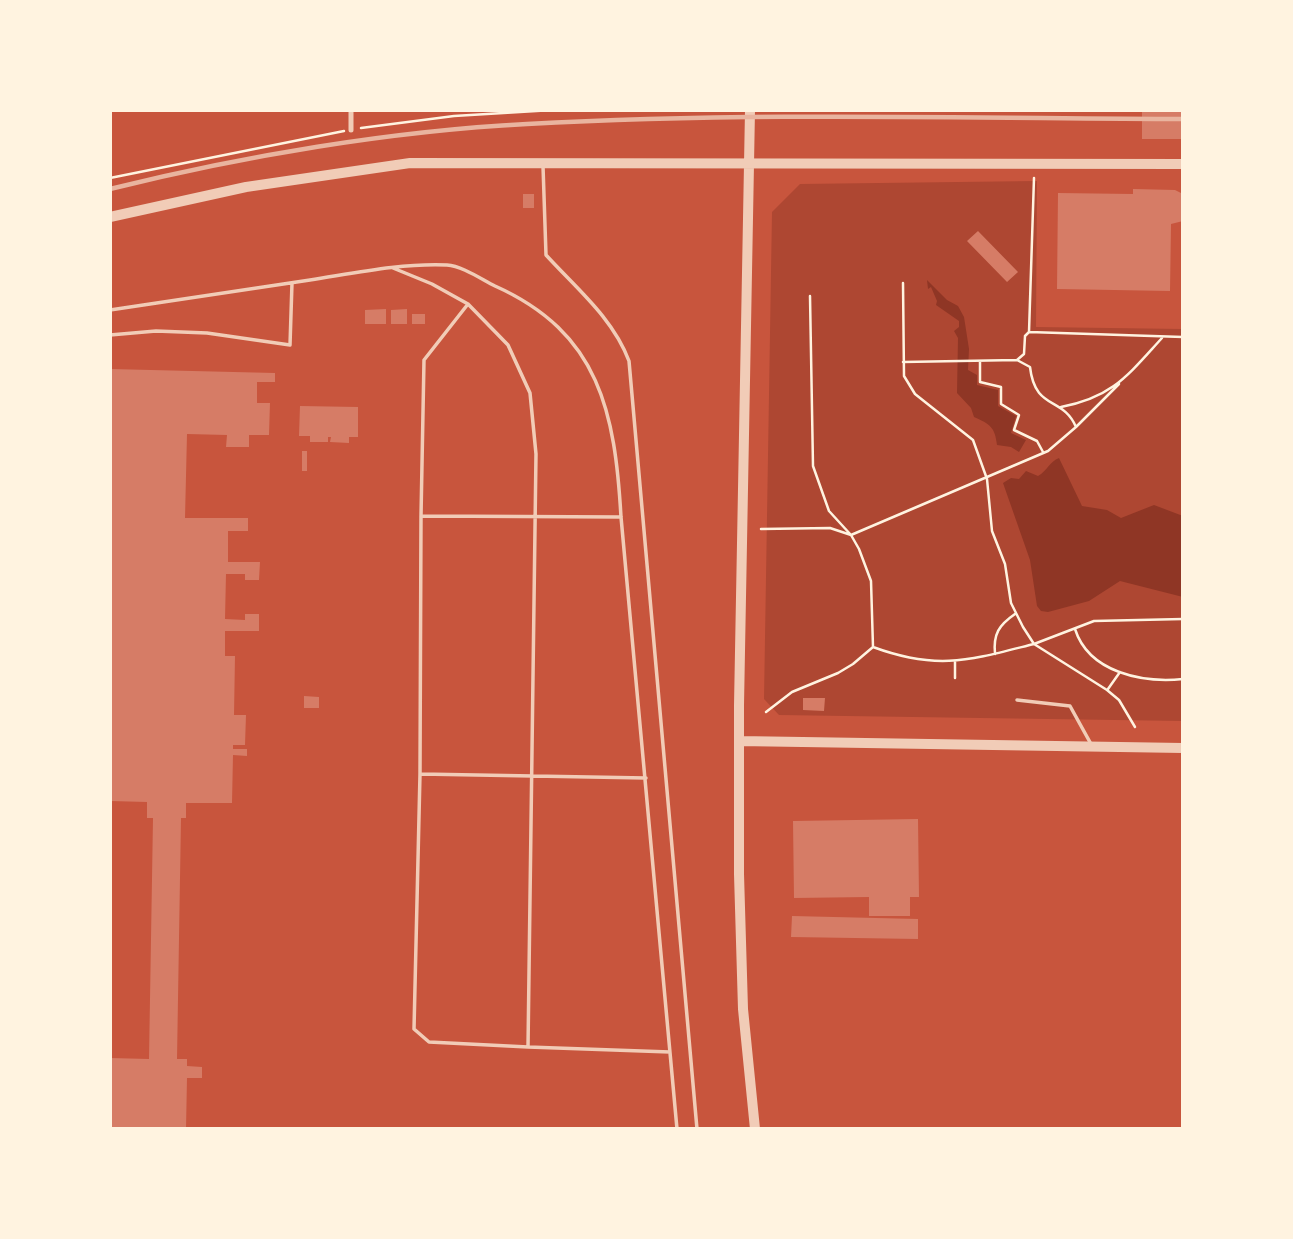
<!DOCTYPE html>
<html>
<head>
<meta charset="utf-8">
<style>
  body { margin:0 }
  #map { position:relative; width:1293px; height:1239px; overflow:hidden; background:#c8553d; font-family:"Exo 2",sans-serif }
  canvas { display:block }
  .frame { position:absolute; inset:0; border:112px solid #fff3e0; pointer-events:none }
</style>
</head>
<body>
<div id="map">
<canvas width="1293" height="1239"></canvas>
<div class="frame"></div>
</div>
<script>
const ctx = document.querySelector('canvas').getContext('2d');
ctx.lineJoin = 'round';
function paint(path, color) {
  ctx.fillStyle = color;
  ctx.fill(path, 'evenodd');
}
function strokePath(path, color, width, dash) {
  ctx.strokeStyle = color;
  ctx.lineWidth = width;
  ctx.lineCap = dash ? 'butt' : 'round';
  ctx.setLineDash(dash || []);
  ctx.stroke(path);
}
paint(new Path2D(`
  M1037 181 1036 327 1183 329V721L779 715 764 699 772 212 800 184Z`), '#ae4732');
paint(new Path2D(`
  M927 280 947 300 958 306 964 317 969 349 968 370 977 375V385L998 390V406L1016 416 1011 433 1026 440 1019 452 1011 447 997 445C995 427 990 424 974 417L971 408 957 393 958 338 954 331 959 327V321L936 305 937 301 931 287 928 289Z
  M1059 458 1082 506 1107 510 1121 518 1154 505 1183 516V597L1120 581 1089 601 1048 612 1041 611 1037 606 1030 560 1003 483 1011 478 1019 479 1026 471 1038 476C1047 471 1050 461 1059 458Z`), '#8f3625');
paint(new Path2D(`
  M1142 110H1183V139H1142Z
  M1133 189 1175 190 1183 194V221L1171 224 1170 291 1057 289 1058 193 1133 194Z
  M523 194H534V208H523Z
  M978 231 1018 272 1007 282 967 241Z
  M386 309V324H365V310Z
  M407 309V324H391V310Z
  M412 314H425V324H412Z
  M110 369 275 373V382H257V403H270L269 435H249V447H226L227 435 187 434 185 518H248V531H228V562H260L259 580H245V574H226L225 619 245 620V614H259V631H225V656H235L234 715H246L245 745H233V749H247V756L233 755 232 803H186V818H181L177 1059H187V1066L202 1067V1078H187L186 1129H110V1058L149 1059 153 818H147V802L110 801Z
  M300 406 358 407V437H349V443L330 442 331 437H328V442H310V436H299Z
  M302 451H307V471H302Z
  M304 696 319 697V708H304Z
  M803 698H825L824 711 803 710Z
  M918 819 919 897H910V916H869V897L794 898 793 821Z
  M792 916 918 919V939L791 937Z`), '#d67c66');
strokePath(new Path2D(`
  M361 128 454 116 553 110
  M110 178 344 131
  M1034 178 1029 332 1183 337
  M903 283 904 376 915 394 973 440 987 479 992 531 1005 564 1011 603 1023 627 1034 644 1094 621 1183 619
  M1029 332 1025 336 1024 354 1017 360 1030 367C1035 411 1063 396 1076 427
  M980 361V382L1001 387V404L1019 415 1014 430 1037 441 1043 452
  M903 362 1017 360
  M1061 407C1113 397 1128 375 1162 338
  M761 529 830 528 851 535 829 511 813 466 810 296
  M1075 629C1089 673 1143 683 1183 679
  M873 647C938 671 970 660 1034 644L1107 690 1119 700 1135 727
  M995 654C993 634 999 625 1015 614
  M955 678V662
  M1108 689 1120 672
  M766 712 792 692 838 673 853 664 873 647 871 581 859 549 851 535 1048 451 1076 427 1119 384`), '#fff3e0', 2.5);
strokePath(new Path2D(`
  M543 166 546 255C576 288 613 318 629 361L697 1129
  M393 268 432 284 468 304 508 345 530 393 536 454 528 1047 670 1052
  M110 310C177 300 243 290 310 280 355 273 401 263 447 265 462 266 481 279 495 286 600 333 615 413 621 517L677 1129
  M110 335 156 331 207 333 290 345 292 283
  M421 516 424 360 468 304
  M1017 700 1070 706 1091 744
  M420 774 646 778
  M528 1047 429 1042 414 1029 420 774 421 516 621 517`), '#f1ccb7', 3.5);
strokePath(new Path2D(`
  M351 110V130`), '#f1ccb7', 5);
strokePath(new Path2D(`
  M750 110 739 705V874L743 1009 755 1129
  M110 217 246 187 410 163 1183 164
  M739 741 1183 748`), '#f1ccb7', 10);
strokePath(new Path2D(`
  M110 189C243 156 391 131 527 124 745 112 965 118 1183 119`), '#e9b49f', 4.5);
</script>
</body>
</html>
